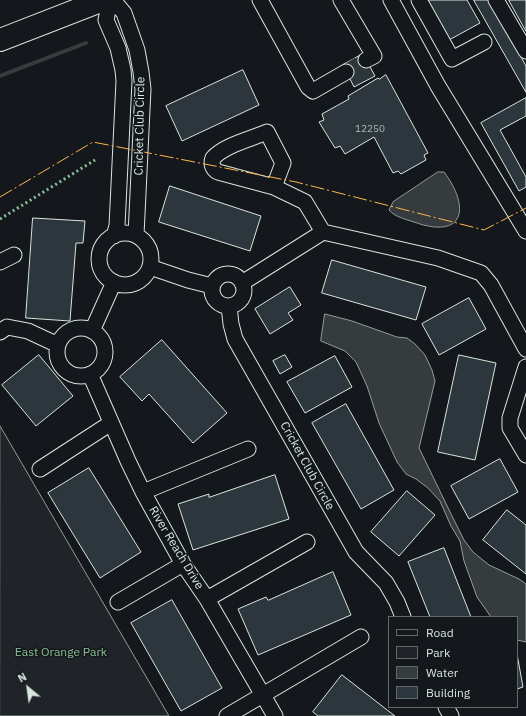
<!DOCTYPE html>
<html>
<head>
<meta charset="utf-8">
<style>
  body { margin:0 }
  #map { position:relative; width:526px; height:716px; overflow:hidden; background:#14181c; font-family:"IBM Plex Sans",sans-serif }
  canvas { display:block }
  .legend { position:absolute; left:388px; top:616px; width:130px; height:92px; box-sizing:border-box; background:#14181c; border:1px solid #626a69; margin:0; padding:5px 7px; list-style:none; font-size:12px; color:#d8e6dc }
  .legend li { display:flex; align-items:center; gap:8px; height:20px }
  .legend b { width:20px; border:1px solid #626a69 }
  .north { position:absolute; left:8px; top:668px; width:40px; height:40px; -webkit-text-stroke:3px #14181c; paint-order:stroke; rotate:331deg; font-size:11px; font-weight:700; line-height:16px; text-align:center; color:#d8e6dc }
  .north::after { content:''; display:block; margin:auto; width:14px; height:18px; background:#d8e6dc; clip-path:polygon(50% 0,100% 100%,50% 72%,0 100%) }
</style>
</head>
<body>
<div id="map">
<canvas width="526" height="716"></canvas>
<ul class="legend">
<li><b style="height:5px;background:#14181c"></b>Road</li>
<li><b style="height:11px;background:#202428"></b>Park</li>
<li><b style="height:11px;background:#363b3e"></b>Water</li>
<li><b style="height:11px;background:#2c363c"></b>Building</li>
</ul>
<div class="north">N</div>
</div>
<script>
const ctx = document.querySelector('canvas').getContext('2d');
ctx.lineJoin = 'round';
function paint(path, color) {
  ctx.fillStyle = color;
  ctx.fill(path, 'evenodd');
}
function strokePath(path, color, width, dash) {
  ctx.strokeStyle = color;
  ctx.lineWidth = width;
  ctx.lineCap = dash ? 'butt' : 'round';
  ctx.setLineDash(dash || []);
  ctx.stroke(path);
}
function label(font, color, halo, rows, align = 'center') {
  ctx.font = font + ' "IBM Plex Sans",sans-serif';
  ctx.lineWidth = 3;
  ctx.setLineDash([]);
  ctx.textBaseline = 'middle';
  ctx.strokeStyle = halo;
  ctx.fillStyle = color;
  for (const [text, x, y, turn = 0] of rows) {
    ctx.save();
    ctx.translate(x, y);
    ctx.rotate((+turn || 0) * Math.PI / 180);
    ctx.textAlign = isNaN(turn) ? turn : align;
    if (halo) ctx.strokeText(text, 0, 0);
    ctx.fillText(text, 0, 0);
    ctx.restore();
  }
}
const green = new Path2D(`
  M0 426 169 716H0Z`);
paint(green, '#202428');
strokePath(green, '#939e99', 1);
const water = new Path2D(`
  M438 172H444C471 208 464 240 414 222 405 219 395 217 389 210L393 202Z
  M325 314 352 321 397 337 407 338 415 344 425 355 432 370 435 381 419 448 452 516 464 540 473 552 489 565 519 579 526 584V642L517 640V617H491L477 597 464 561 460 541 451 526 440 501 428 488 416 479 406 474 397 462 379 423 367 386 356 362 345 351 321 341Z`);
paint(water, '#363b3e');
strokePath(water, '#939e99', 1);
strokePath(new Path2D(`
  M0 76 86 43`), '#363b3e', 4);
const building = new Path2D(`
  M426 0H467L480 23 449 40Z
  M474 0H489L526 66V92Z
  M509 0H526V31Z
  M363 54 375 76 354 87 343 65Z
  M243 70 259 105 182 141 166 106Z
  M386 75 428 153 424 155 426 160 401 174 398 171 393 173 374 137 345 154 340 146 335 148 319 122 324 120 322 114 349 99 348 96 378 78 379 79Z
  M526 98V116L500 130 526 177V187L519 191 481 123Z
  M170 186 261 216 250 251 159 222Z
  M33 218 85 221 83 243H76L70 321 26 318Z
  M332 260 426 287 416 320 322 293Z
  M290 287 301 305 288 313 293 320 270 334 255 309Z
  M469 298 486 329 439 355 422 324Z
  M162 340 227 413 193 443 149 394 142 401 120 377Z
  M39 355 73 396 36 426 2 385Z
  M285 355 292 367 280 374 273 361Z
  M459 355 496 363 475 460 438 452Z
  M335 356 352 387 305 413 287 382Z
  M346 404 394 490 361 509 312 423Z
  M500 459 518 492 469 519 451 486Z
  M89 468 141 552 100 578 48 493Z
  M275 475 289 519 193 550 178 504 209 494V497Z
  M407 491 435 515 399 556 371 532Z
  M507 510 526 525V574L483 540Z
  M444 548 471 617H430L408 562Z
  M333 572 351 615 258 655 238 609 266 597 268 600Z
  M172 600 222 688 181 711 131 623Z
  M517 654 523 687 517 689Z
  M342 675 395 716H318L313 712Z`);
paint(building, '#2c363c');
strokePath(building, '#d8e6dc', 1);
strokePath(new Path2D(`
  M346 72 366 60`), '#313739', 15, [15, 8]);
const minor = new Path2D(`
  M110 0 106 20 118 48 123 70 124 81 117 226 114 236
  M113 0 124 13 137 50 141 72 143 89 136 235
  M260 0 308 87 313 91 346 72
  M341 0 374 56 366 60
  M391 0 438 86 526 231
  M419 0 452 59 484 42
  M496 0 526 51
  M274 187 283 163 267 132C251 139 225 145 213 158 211 163 212 169 218 172L274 187 305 202 323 232
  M99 259a26 26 0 1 1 52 0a26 26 0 1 1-52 0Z
  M0 262 14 255
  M150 267 188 280 212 286
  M212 290a16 16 0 1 1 32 0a16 16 0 1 1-32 0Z
  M242 283 323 232 438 258 481 273 491 285 526 349
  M229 306 231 324 235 339 356 552 386 583 397 602 403 617
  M57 352a24 24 0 1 1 48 0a24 24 0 1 1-48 0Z
  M92 331 114 282
  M0 332 7 327 28 331 58 345
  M526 367 510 418V428L526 455
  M90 374 128 461 143 492 183 564 207 599 275 716
  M40 469 111 423
  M143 492 248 449
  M207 599 307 542
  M118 602 183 564
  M446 707 451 716
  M227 716 361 637`);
const highway = new Path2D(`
  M0 40 103 0`);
strokePath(minor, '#d8e6dc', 17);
strokePath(highway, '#d8e6dc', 24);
strokePath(minor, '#14181c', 15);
strokePath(highway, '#14181c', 22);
strokePath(new Path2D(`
  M0 219 95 160`), '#8ac095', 3, [2, 3]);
strokePath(new Path2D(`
  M0 197 93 142 296 182 484 230 526 208`), '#ffb74d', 1, [14, 3, 2, 3]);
label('10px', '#adbab4', null, [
  ["12250",370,129]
]);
label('12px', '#d8e6dc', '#14181c', [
  ["Cricket Club Circle",140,126,-89],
  ["Cricket Club Circle",307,466,61],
  ["River Reach Drive",176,548,59]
]);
label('12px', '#8ac095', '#14181c', [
  ["East Orange Park",61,653]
]);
</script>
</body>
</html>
